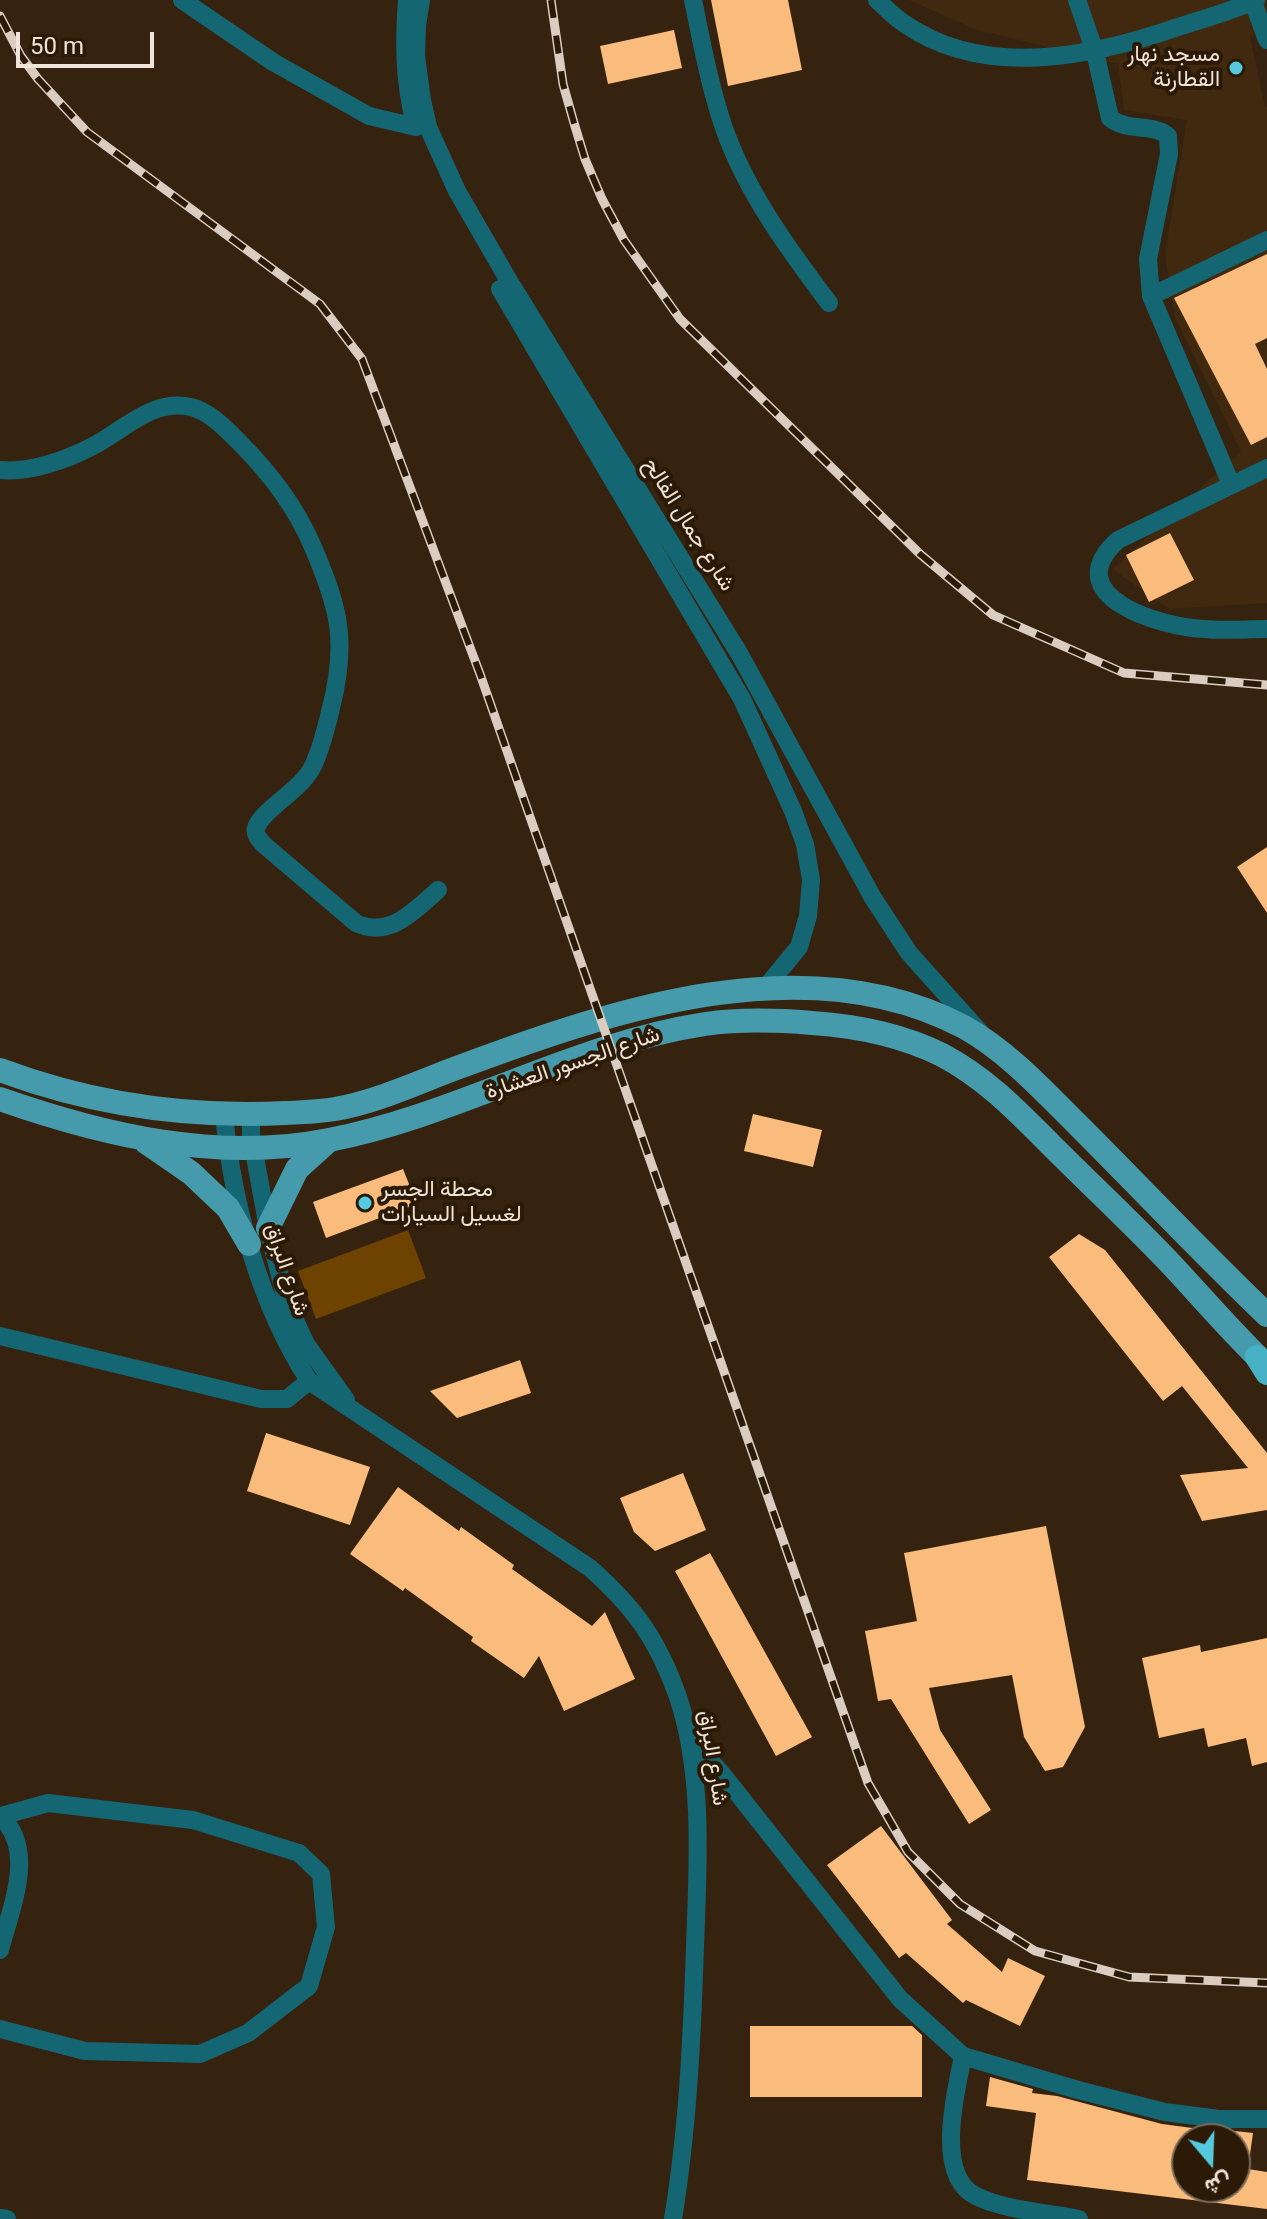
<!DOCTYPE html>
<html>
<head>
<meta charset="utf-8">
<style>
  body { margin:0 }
  #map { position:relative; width:1267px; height:2219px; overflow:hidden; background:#35230f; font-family:Roboto,Vazirmatn,sans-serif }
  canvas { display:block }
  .north { position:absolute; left:1171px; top:2123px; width:80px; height:80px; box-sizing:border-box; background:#2b1a06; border:2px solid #7a6a5a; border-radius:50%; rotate:161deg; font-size:22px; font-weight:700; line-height:32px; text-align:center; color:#f0e3d7 }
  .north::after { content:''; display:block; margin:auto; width:28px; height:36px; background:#55cadf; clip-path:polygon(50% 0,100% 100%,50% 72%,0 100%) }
  .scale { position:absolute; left:16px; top:32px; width:138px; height:36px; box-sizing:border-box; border:4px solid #f0e3d7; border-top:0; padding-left:10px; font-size:24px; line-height:28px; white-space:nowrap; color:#f0e3d7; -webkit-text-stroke:6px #2b1a06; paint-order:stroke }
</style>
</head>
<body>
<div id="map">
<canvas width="1267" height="2219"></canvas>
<div class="north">ش</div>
<div class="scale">50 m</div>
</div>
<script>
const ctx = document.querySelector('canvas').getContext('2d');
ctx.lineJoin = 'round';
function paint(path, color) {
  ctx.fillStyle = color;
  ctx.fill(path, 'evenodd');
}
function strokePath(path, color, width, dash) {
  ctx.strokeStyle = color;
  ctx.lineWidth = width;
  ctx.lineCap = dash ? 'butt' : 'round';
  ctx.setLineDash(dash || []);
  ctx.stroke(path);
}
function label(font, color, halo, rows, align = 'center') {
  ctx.font = font + ' Roboto,Vazirmatn,sans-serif';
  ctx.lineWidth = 8;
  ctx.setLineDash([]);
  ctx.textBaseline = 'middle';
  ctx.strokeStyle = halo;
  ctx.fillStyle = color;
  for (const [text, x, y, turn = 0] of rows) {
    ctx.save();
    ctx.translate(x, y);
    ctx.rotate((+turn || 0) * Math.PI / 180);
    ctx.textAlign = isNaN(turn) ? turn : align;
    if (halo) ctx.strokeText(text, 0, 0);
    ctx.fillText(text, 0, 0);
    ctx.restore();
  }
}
paint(new Path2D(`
  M909 0H1267V16L1250 37 1265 107 1267 106V603L1169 609 1112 569 1241 451 1175 318 1165 254 1187 120 1124 110 1118 64 974 29Z`), '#40290f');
paint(new Path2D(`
  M408 1230 426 1278 316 1319 298 1271Z`), '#6e4201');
paint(new Path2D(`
  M711 0H788L802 70 728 86Z
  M674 30 682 68 608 84 600 46Z
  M1267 254V338L1255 344 1267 369V437L1251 445 1174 298Z
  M1170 533 1194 580 1149 602 1126 555Z
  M1267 847V913L1237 867Z
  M753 1114 822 1130 813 1167 744 1151Z
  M403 1169 417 1204 326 1238 313 1202Z
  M1079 1234 1105 1250 1267 1453V1510L1202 1521 1180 1475 1248 1468 1182 1386 1163 1401 1049 1257Z
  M520 1360 531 1393 457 1418 430 1391Z
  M266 1433 370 1467 350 1525 247 1491Z
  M683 1473 706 1530 655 1551 634 1532 620 1498Z
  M398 1487 459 1531 461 1527 514 1565 512 1569 592 1626 605 1612 635 1679 564 1711 539 1656 524 1678 471 1641 473 1637 405 1588 403 1591 350 1554Z
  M1046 1526 1085 1727 1063 1767 1045 1771 1024 1737 1012 1675 929 1688 940 1730 991 1810 969 1824 891 1699 878 1701 865 1631 917 1621 904 1553Z
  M710 1553 812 1737 776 1756 675 1571Z
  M1267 1638V1762L1252 1766 1246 1738 1208 1747 1204 1728 1159 1738 1142 1658 1200 1645 1201 1652Z
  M881 1826 952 1920 947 1924 1002 1972 1008 1958 1045 1976 1020 2026 966 2000 963 2003 906 1953 899 1958 827 1865Z
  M750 2026H912L922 2035V2097H750Z
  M990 2077 1033 2089 1032 2093 1057 2096 1162 2124 1200 2129 1198 2139H1187V2187H1235V2131L1253 2133 1248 2169 1267 2172V2209L1027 2180 1036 2113 986 2106Z`), '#f9bc7c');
strokePath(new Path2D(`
  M182 0 273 62 369 116 416 127
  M407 0C404 42 404 79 414 120
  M421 0 417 25 416 56 422 100 428 127 457 191 509 281 739 653 873 898 909 953 979 1031
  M693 0C702 44 710 88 725 131 748 194 789 250 829 303
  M877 0C886 8 895 18 905 24 986 80 1095 56 1181 26 1206 18 1232 11 1256 0
  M1077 0 1095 52 1110 118C1127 132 1153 123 1168 136L1169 154 1148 259 1151 296
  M1253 2 1267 40
  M500 289 742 699 793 811 805 844 811 880 808 916 799 947 766 987
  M1267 468 1118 540C1056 596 1160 627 1204 629 1225 631 1246 629 1267 629
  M0 470C30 473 66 460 93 446 124 430 153 398 191 407 209 411 226 429 239 442 269 472 295 505 312 545 339 607 348 641 331 708 326 728 322 747 313 766 302 790 262 809 256 828 254 834 259 839 263 844L356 923C389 939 414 911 438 890
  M1231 484 1151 296 1267 240
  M224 1115C233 1206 259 1303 309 1381L590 1568C635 1608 658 1640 678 1697 704 1776 698 1864 695 1946 692 2037 688 2128 673 2219
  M251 1115V1135L268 1228 287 1303 306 1344 346 1400
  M0 1336 261 1399H287L309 1381
  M689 1737 723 1775 900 1999 963 2056 1078 2090 1165 2112 1219 2119H1267
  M0 1816C37 1849 11 1908 0 1950
  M0 2029 85 2051 200 2054 248 2033 309 1986 326 1927 321 1874 299 1853 193 1820 48 1803 1 1816
  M963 2056C956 2091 934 2176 976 2196 1004 2210 1048 2213 1079 2219
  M0 2218 7 2219`), '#156673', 18);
strokePath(new Path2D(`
  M0 1070C91 1104 189 1118 286 1113 302 1112 319 1112 335 1109 380 1101 420 1081 462 1066 615 1009 808 944 964 1027 1007 1051 1042 1089 1077 1124 1140 1187 1202 1253 1267 1315
  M0 1099C106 1136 218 1162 329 1140 458 1115 574 1044 705 1024 740 1019 776 1020 812 1023 857 1026 902 1035 942 1055 986 1078 1018 1112 1052 1146 1091 1185 1131 1222 1169 1262 1201 1296 1232 1333 1267 1366
  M146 1142 191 1173 228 1208 249 1244
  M268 1228 297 1169 328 1141`), '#459bab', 24);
strokePath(new Path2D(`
  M1257 1357 1267 1373`), '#46b1c4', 24);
const rail = new Path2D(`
  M551 0 563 84 574 123 585 159 602 199 624 240 680 319 920 554 993 615 1124 673 1267 685
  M0 16 21 56 38 79 87 132 320 304 362 359 480 674 868 1783 908 1852 960 1904 1035 1951 1129 1977 1267 1983`);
strokePath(rail, '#daccc0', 9);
strokePath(rail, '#2b1a06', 6, [18]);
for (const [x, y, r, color] of [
  [1236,68,8,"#55cadf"],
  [365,1203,8,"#55cadf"]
]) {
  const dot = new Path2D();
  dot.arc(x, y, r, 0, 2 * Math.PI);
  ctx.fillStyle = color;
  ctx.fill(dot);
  strokePath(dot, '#2b1a06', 3);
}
label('22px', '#f0e3d7', '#2b1a06', [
  ["مسجد نهار",1220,55],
  ["القطارنة",1220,80],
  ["محطة الجسر",381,1190,"left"],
  ["لغسيل السيارات",381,1215,"left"]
], 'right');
label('22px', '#f0e3d7', '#2b1a06', [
  ["شارع جمال الفالح",688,525,58],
  ["شارع الجسور العشارة",573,1064,-19],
  ["شارع البراق",286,1270,71],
  ["شارع البراق",712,1758,81]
]);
</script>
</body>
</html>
